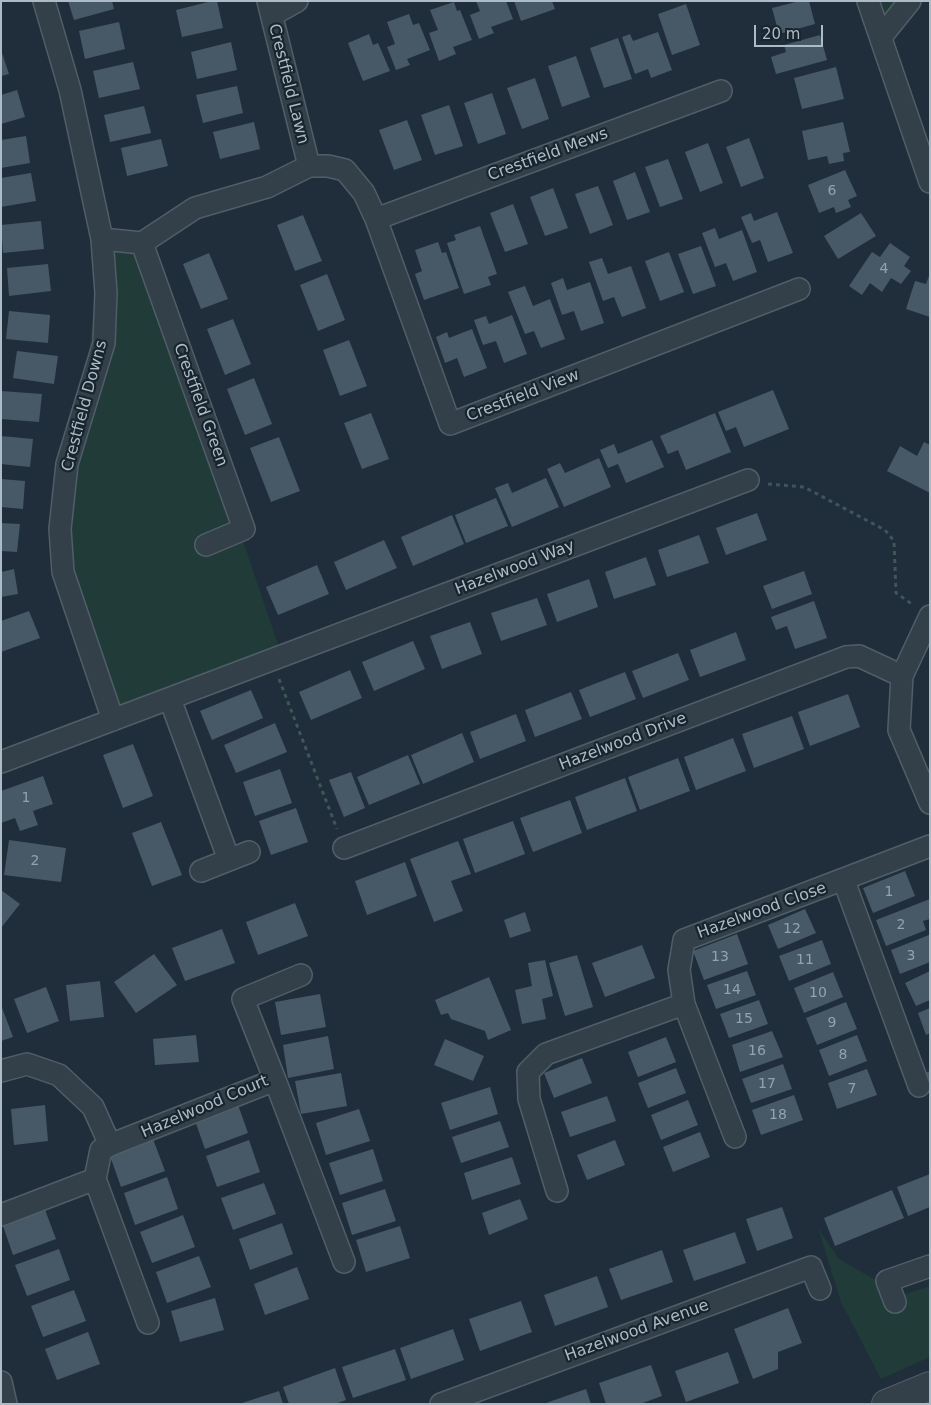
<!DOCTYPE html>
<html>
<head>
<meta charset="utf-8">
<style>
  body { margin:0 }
  #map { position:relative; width:931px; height:1405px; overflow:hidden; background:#1f2e3a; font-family:"DejaVu Sans",sans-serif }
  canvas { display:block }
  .frame { position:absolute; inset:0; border:2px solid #adbbc7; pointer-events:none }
  .scale { position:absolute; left:754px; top:25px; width:69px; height:22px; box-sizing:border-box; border:2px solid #adbbc7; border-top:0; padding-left:6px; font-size:15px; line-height:18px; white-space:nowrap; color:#adbbc7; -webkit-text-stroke:4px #18252e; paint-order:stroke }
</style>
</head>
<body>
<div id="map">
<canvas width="931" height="1405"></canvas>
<div class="frame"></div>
<div class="scale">20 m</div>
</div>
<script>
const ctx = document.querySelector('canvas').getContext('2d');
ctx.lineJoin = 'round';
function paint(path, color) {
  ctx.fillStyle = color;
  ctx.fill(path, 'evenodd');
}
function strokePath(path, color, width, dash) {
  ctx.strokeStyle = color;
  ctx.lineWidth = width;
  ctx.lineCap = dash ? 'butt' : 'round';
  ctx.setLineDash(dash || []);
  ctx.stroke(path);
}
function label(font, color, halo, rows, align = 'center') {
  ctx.font = font + ' "DejaVu Sans",sans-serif';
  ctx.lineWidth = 4.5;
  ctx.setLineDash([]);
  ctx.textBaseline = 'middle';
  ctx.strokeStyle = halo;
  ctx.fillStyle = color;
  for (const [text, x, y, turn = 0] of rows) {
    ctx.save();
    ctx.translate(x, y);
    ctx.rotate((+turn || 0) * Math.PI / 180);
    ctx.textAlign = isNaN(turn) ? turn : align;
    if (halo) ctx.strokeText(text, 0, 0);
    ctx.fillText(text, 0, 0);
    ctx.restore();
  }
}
paint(new Path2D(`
  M865 1H904L881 37Z
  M102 239 142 243 282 656 113 720 63 572Z
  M818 1228 839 1259 902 1295 930 1286V1357L881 1379 841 1302Z`), '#213b39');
paint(new Path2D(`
  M68 1H112L114 9 74 20Z
  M212 1H217L223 28 182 37 176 10Z
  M476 1H506L513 19 491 27 494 33 479 39 470 15 480 11Z
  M514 1H552L555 9 521 21Z
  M800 1H809L815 24 779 34 772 8Z
  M454 2 457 11 460 10 472 40 453 47 456 54 439 61 429 33 438 30 430 10Z
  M686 4 700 45 672 55 658 14Z
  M409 14 413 25 419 23 430 50 407 59 410 65 396 70 387 47 395 44 387 22Z
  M119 22 125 49 85 59 79 31Z
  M658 32 672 70 651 78 648 69 635 74 622 37 630 34 633 41Z
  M369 34 373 45 378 43 390 71 363 81 348 43Z
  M820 35 827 60 776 74 771 57 786 52 784 45Z
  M618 38 632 79 604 88 590 48Z
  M231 42 237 70 197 79 191 52Z
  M1 50 9 74 1 76Z
  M576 56 590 97 562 107 548 66Z
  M133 62 140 89 99 98 93 71Z
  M836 67 844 99 802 109 794 78Z
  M535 78 549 119 522 129 507 88Z
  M237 86 243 113 203 123 196 95Z
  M17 90 25 117 1 124V95Z
  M492 93 506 134 478 144 464 103Z
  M449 105 463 146 435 155 421 115Z
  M144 106 151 133 110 142 104 115Z
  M407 120 422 160 394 170 379 130Z
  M254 122 260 149 220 159 213 132Z
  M843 122 850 152 843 153 844 161 829 164 827 156 808 160 802 131Z
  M26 136 30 163 1 168V140Z
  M749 138 764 178 741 187 726 147Z
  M161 139 168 166 127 176 121 148Z
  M708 143 723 183 700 192 685 152Z
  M668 159 683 199 660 207 645 167Z
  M845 170 857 196 848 200 851 207 836 213 834 207 819 213 808 185Z
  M635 172 650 212 627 220 613 181Z
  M31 173 36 201 1 207V178Z
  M598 186 613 225 590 234 575 194Z
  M553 188 568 228 545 236 530 197Z
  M513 204 528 244 505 252 490 213Z
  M777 212 793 253 768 262 760 240 752 243 741 217 751 213 754 221Z
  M861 213 876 236 838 259 824 236Z
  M303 215 322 261 295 271 277 225Z
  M41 221 44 249 3 253 1 225Z
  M480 226 497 274 488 277 491 285 464 294 447 243 456 240 454 235Z
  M715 228 719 239 742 230 757 272 733 281 726 263 715 267 702 233Z
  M438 242 442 253 446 252 459 288 424 300 415 274 422 271 415 250Z
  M890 243 910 257 904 266 911 271 901 284 891 278 882 292 870 283 862 295 849 286 872 252 880 257Z
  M701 246 716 286 693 294 678 254Z
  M669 252 684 292 660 301 645 261Z
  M209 253 228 299 201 309 183 264Z
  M602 258 608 274 631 266 646 308 622 317 614 297 603 301 589 262Z
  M48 264 51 291 9 296 7 268Z
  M930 273V317L906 309 915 281 926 284Z
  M327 274 345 320 318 331 300 285Z
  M563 278 567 290 590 282 604 323 581 331 574 311 562 315 551 283Z
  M525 286 533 306 550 299 565 339 541 348 534 331 525 334 508 292Z
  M9 311 50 315 48 343 6 339Z
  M512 315 527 354 504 363 496 341 483 345 474 320 486 316 489 324Z
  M233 319 251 364 225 375 207 329Z
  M472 329 487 368 464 377 457 358 445 363 436 337 447 332 449 338Z
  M349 340 367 386 340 396 323 350Z
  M17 351 58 356 54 384 13 378Z
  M254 378 272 424 245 435 227 389Z
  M773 390 789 429 744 447 736 427 726 431 718 412Z
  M1 391 42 394 39 422 1 419Z
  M371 413 389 459 362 469 344 423Z
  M715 413 731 452 686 470 678 450 668 454 660 436Z
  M1 436 33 439 30 467 1 464Z
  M279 437 300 491 271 502 250 448Z
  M652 440 664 467 626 483 618 464 608 468 600 450 614 444 618 454Z
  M924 442 930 445V493L887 471 900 446 917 456Z
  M599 458 611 487 564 507 547 469 560 463 565 473Z
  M546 478 559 507 512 527 495 488 508 483 512 493Z
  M1 479 25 481 23 509 1 507Z
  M496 498 508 526 466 543 455 515Z
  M757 513 767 540 726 555 716 528Z
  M452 515 464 544 413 566 401 537Z
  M1 523 20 524 17 552 1 551Z
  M699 535 709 563 667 577 658 550Z
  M384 540 397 568 346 590 334 562Z
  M646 557 656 585 614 599 605 572Z
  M317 565 329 594 278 615 266 587Z
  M14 569 18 594 1 597V572Z
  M804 571 812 594 772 609 763 586Z
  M589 579 598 607 557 622 547 594Z
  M537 598 547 625 501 641 491 613Z
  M814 601 827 638 795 649 787 626 776 630 771 617Z
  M29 611 40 638 1 652V621Z
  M470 622 482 654 442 669 430 636Z
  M736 632 746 660 700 677 690 650Z
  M413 641 425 669 374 691 362 662Z
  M678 653 689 680 643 698 632 671Z
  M350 670 362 698 311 720 299 692Z
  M625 672 636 699 590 717 579 690Z
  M251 690 263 718 212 740 200 711Z
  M571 692 582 719 535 737 525 710Z
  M848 694 860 727 810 746 798 712Z
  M516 714 526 741 480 759 470 732Z
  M792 716 804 749 754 768 742 734Z
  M275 723 287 752 236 773 224 745Z
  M462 733 474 762 423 784 411 755Z
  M733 738 746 771 696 790 684 757Z
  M133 744 153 796 123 808 103 755Z
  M408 755 420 784 369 805 357 777Z
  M678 758 690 791 640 810 628 777Z
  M280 769 292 803 255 816 243 782Z
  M351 772 365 808 344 817 329 780Z
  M43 776 53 804 33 811 38 825 20 831 15 818 1 823V791Z
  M625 778 637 811 587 830 575 797Z
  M570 800 582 833 533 852 520 818Z
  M296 808 308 842 271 855 259 821Z
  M513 821 525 854 475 873 463 839Z
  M161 822 182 875 152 886 132 833Z
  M9 840 66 848 61 882 4 875Z
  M458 841 471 874 451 881 463 911 434 922 410 859Z
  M405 862 417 896 367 915 355 881Z
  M905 871 915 896 873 913 863 888Z
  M1 890 20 904 1 928Z
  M930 899V919L923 921 926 930 886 946 876 920Z
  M295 903 308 936 258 955 246 922Z
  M805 909 816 933 778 949 768 925Z
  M525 912 531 931 510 938 504 920Z
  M222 929 235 963 185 981 172 948Z
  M737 934 748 964 704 980 693 951Z
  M929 935 930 962 900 974 891 950Z
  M822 940 831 964 789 981 779 956Z
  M642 945 655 978 605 997 592 963Z
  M154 954 177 985 136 1013 114 982Z
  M577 955 593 1007 565 1016 549 963Z
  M545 960 553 996 542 999 546 1019 522 1024 515 990 532 986 528 963Z
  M747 971 756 995 716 1009 707 985Z
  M930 971V1000L916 1006 905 983Z
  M833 972 843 997 804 1013 794 988Z
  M489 977 511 1030 488 1040 485 1031 451 1019 448 1013 441 1015 435 1000Z
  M100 981 104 1017 70 1021 66 985Z
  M46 987 59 1021 27 1033 14 999Z
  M320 994 326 1027 281 1035 275 1002Z
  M759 1000 768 1024 729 1038 720 1014Z
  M846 1002 857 1029 817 1045 806 1018Z
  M1 1005 13 1037 1 1041Z
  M930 1008V1033L926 1035 918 1013Z
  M772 1031 783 1057 740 1072 732 1045Z
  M196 1035 199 1062 155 1065 153 1039Z
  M857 1035 867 1061 829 1076 819 1050Z
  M328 1036 334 1069 288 1078 283 1045Z
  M666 1037 676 1062 638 1077 628 1052Z
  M445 1039 484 1056 473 1081 434 1065Z
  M582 1058 592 1083 554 1098 544 1073Z
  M783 1064 792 1089 751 1103 742 1079Z
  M676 1068 686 1093 648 1108 638 1083Z
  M867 1069 877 1095 837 1109 828 1083Z
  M930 1071V1085L925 1073Z
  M341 1073 347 1106 301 1114 295 1081Z
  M490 1087 498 1114 450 1130 441 1103Z
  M794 1095 803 1120 761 1135 752 1110Z
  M607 1096 616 1121 570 1137 561 1112Z
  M688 1100 698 1125 661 1140 651 1115Z
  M237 1102 248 1133 205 1149 194 1118Z
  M45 1105 48 1141 14 1145 11 1109Z
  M359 1109 370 1141 326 1155 316 1123Z
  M500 1121 509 1147 461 1163 452 1137Z
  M700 1132 710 1157 673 1172 663 1147Z
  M153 1139 165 1171 121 1187 110 1156Z
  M249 1140 260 1172 217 1187 206 1156Z
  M615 1140 625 1165 587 1180 577 1155Z
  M373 1149 383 1181 340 1195 329 1163Z
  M512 1157 521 1184 472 1200 464 1173Z
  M930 1174V1207L908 1216 897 1187Z
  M167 1177 178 1209 135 1225 124 1193Z
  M264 1183 276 1214 233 1230 221 1198Z
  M385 1189 396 1221 352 1235 342 1203Z
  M892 1190 904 1218 835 1246 824 1218Z
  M520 1199 528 1219 489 1235 482 1213Z
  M44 1207 56 1239 13 1255 2 1223Z
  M782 1207 793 1238 757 1251 746 1219Z
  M183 1215 195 1247 152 1263 140 1232Z
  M282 1223 293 1254 250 1270 239 1239Z
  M400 1226 410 1258 366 1272 356 1240Z
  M735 1232 746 1263 694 1281 683 1250Z
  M59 1249 70 1280 27 1296 15 1265Z
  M662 1250 673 1282 621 1300 609 1269Z
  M199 1256 211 1287 167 1303 156 1272Z
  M297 1267 309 1299 265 1315 254 1284Z
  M597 1276 608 1307 555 1326 544 1295Z
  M74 1290 86 1321 43 1337 31 1306Z
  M215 1298 224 1330 180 1342 171 1311Z
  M521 1301 532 1332 480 1351 469 1319Z
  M788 1308 802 1343 778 1352V1369L753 1379 734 1329Z
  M453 1329 464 1360 411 1379 400 1348Z
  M88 1332 100 1364 57 1380 45 1349Z
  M395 1349 406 1380 353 1398 342 1367Z
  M728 1352 739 1383 686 1402 675 1371Z
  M651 1365 662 1396 640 1404H606L599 1383Z
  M335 1368 346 1400 335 1404H289L283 1387Z
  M586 1389 591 1404H546V1403Z
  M279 1391 283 1404H242V1403Z`), '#475966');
const minor = new Path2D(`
  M44 1 70 90 102 239 106 293 104 343 67 464 60 529 63 572 113 720
  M268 1 309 166
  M868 1 930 182
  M272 15 297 1
  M881 37 910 1
  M376 219 721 91
  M102 239 142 243 195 208 267 187 309 166H328L345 170 364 193 376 219 450 424 799 289
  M142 243 244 529 206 545
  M930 616 902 676 899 730 930 803
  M170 699 229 860
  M1 762 748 480
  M344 848 846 657 859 656 902 676
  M201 871 249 852
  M844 881 919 1086
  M1 1071 27 1064 59 1075 93 1107 110 1145
  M275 1080 344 1262
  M735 1137 684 1004 679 970 684 940 930 846
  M95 1179 148 1323
  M557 1191 529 1099 528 1072 546 1054 684 1004
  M1 1215 95 1179 101 1150 110 1145 275 1080 243 999 301 975
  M895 1302 887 1281 930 1266
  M1 1382 6 1404
  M441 1404 811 1267 820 1289`);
const tertiary = new Path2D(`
  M886 1404 930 1386`);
strokePath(minor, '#505e68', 24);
strokePath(tertiary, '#505e68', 30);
strokePath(new Path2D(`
  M768 484 804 487 885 530 894 541 896 593 912 604
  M279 679 337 829`), '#3e5756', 3, [4, 4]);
strokePath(minor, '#33404a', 21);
strokePath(tertiary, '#33404a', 28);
label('14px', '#94a2af', null, [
  ["6",832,191],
  ["4",884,269],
  ["1",26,798],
  ["2",35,861],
  ["1",889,892],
  ["2",901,925],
  ["12",792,929],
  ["3",911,956],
  ["13",720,957],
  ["11",805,960],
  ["14",732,990],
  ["10",818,993],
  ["15",744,1019],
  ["9",832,1023],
  ["16",757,1051],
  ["8",843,1055],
  ["17",767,1084],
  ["7",852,1089],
  ["18",778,1115]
]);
label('16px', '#adbbc7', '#18252e', [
  ["Crestfield Lawn",288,84,76],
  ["Crestfield Mews",548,155,-20],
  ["Crestfield View",523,396,-21],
  ["Crestfield Green",200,405,70],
  ["Crestfield Downs",85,406,-75],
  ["Hazelwood Way",515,568,-21],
  ["Hazelwood Drive",623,742,-21],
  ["Hazelwood Close",762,911,-20],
  ["Hazelwood Court",205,1107,-23],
  ["Hazelwood Avenue",637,1331,-20]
]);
</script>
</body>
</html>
